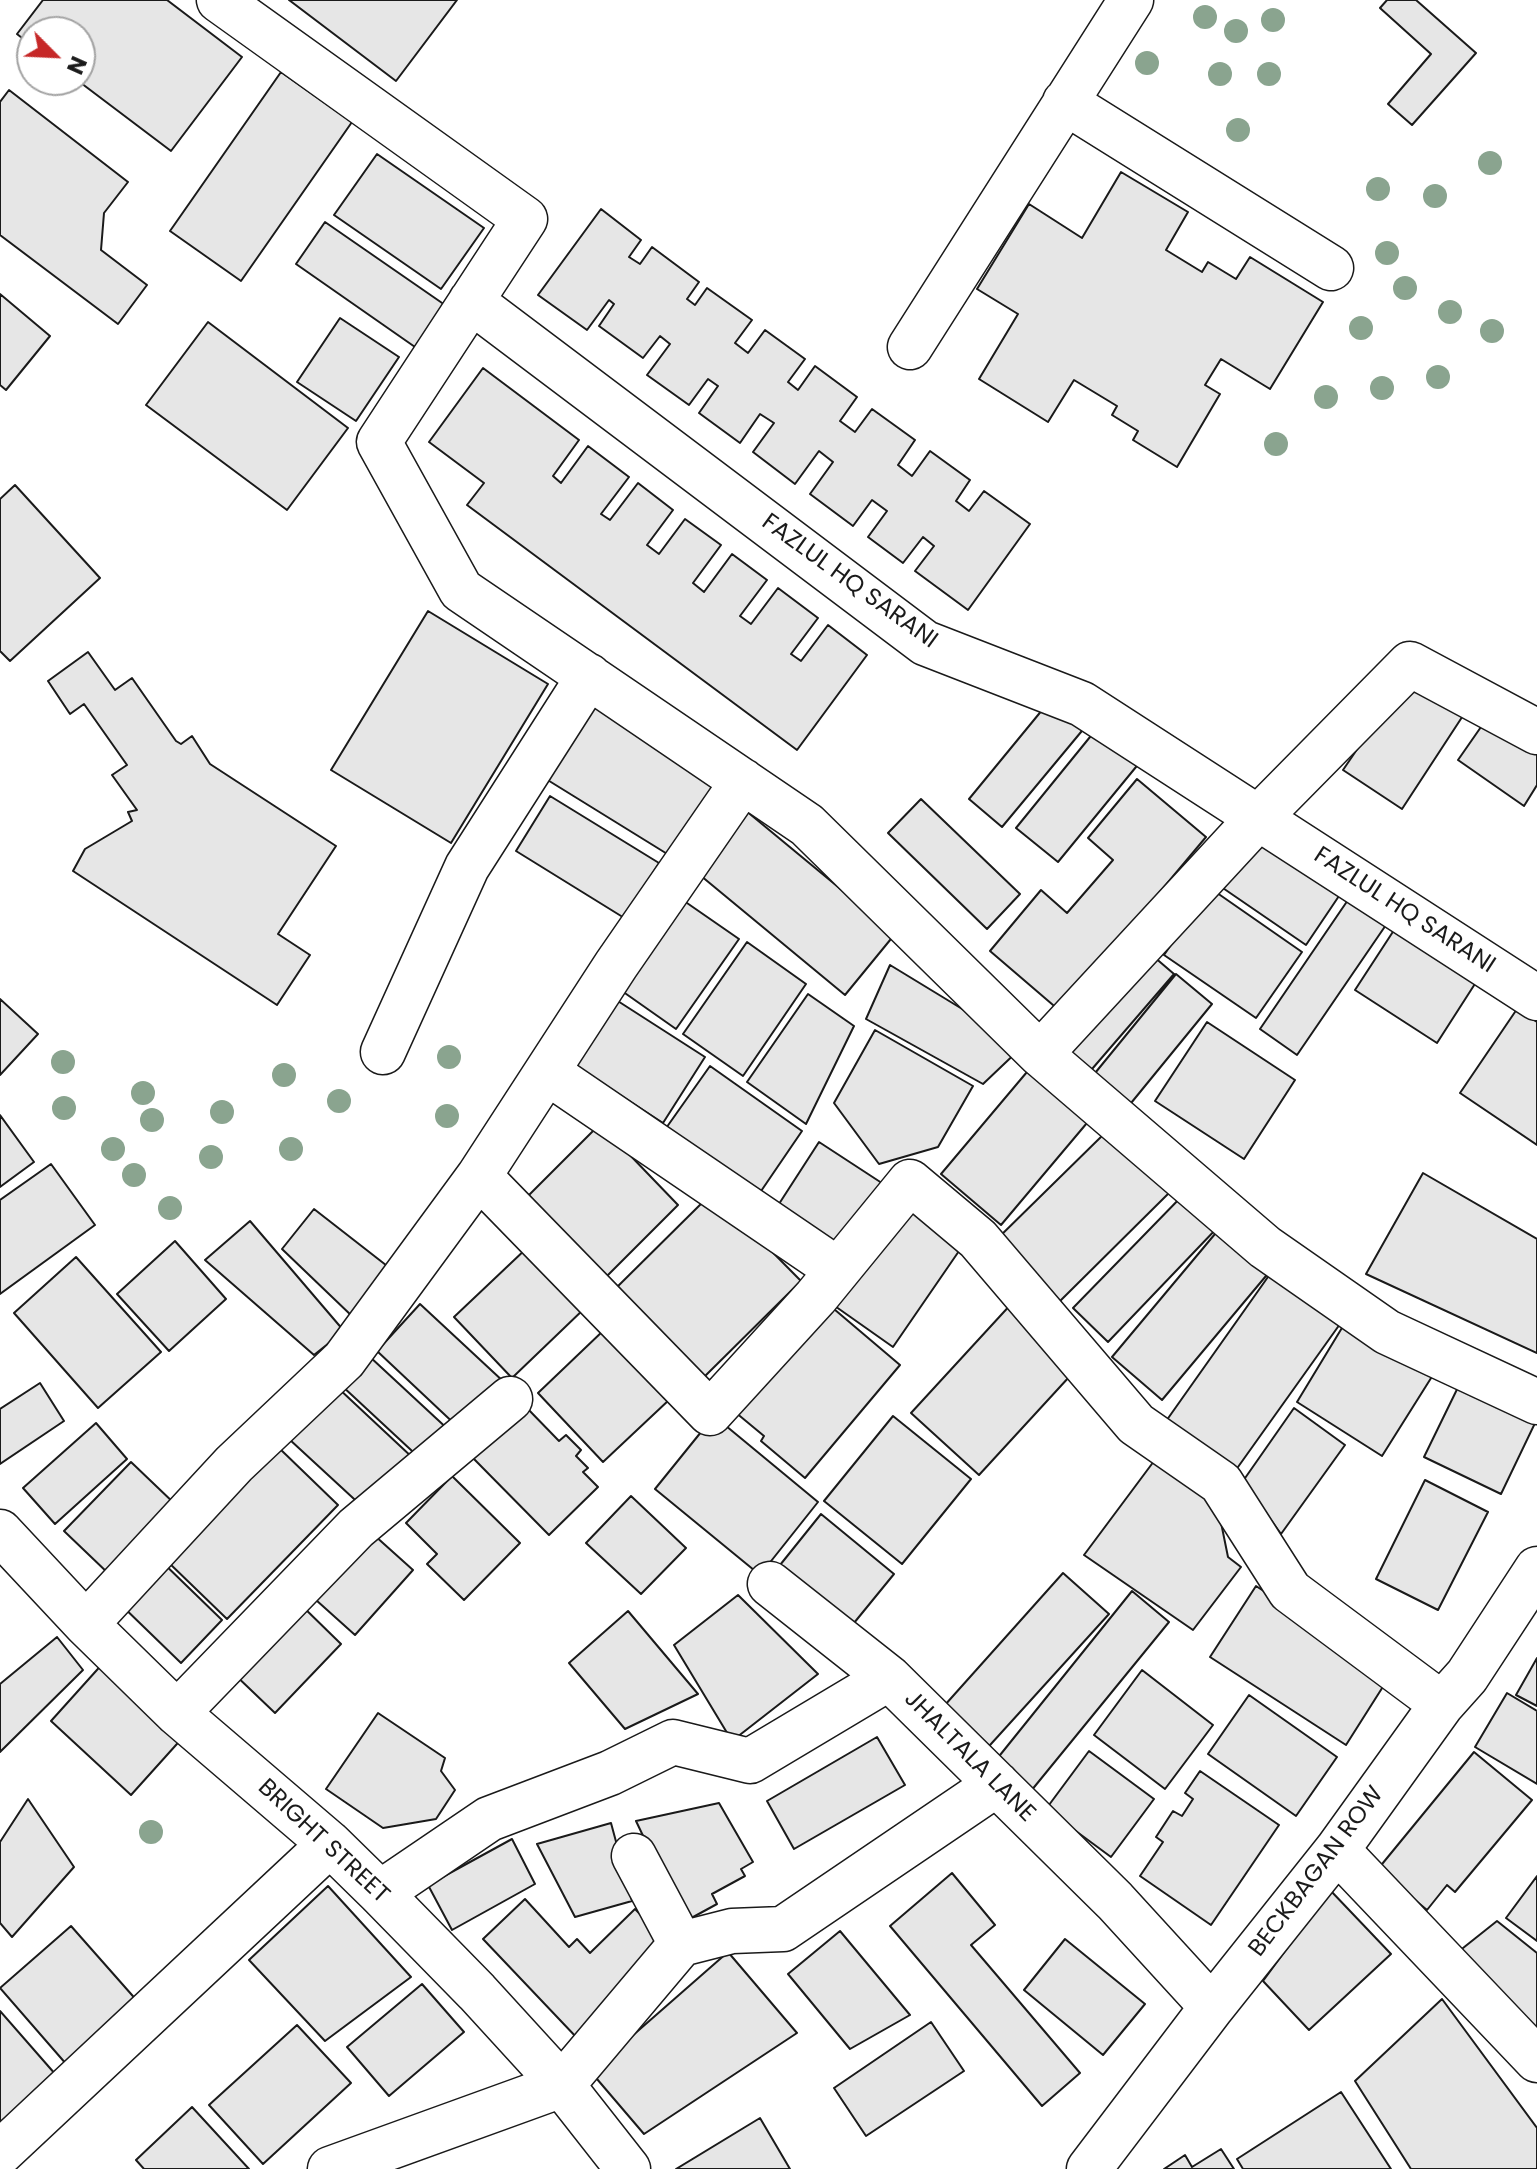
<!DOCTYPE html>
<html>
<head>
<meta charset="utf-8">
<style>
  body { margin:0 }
  #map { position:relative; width:1537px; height:2169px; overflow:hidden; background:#fff; font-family:Poppins,sans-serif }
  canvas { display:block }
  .north { position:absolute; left:16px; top:16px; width:80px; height:80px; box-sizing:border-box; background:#fff; border:2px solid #a3a3a3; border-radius:50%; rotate:114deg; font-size:22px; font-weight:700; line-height:32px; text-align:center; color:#1a1a1a }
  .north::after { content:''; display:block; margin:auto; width:28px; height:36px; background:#c62828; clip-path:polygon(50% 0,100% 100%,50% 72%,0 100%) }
</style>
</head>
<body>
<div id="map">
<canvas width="1537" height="2169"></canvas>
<div class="north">N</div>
</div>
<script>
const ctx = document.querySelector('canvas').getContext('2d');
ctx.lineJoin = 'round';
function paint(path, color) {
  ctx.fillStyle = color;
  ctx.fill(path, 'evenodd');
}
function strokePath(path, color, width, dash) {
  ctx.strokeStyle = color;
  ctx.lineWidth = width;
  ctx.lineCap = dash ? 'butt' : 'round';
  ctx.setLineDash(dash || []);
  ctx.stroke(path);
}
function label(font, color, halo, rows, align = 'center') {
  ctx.font = font + ' Poppins,sans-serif';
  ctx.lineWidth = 6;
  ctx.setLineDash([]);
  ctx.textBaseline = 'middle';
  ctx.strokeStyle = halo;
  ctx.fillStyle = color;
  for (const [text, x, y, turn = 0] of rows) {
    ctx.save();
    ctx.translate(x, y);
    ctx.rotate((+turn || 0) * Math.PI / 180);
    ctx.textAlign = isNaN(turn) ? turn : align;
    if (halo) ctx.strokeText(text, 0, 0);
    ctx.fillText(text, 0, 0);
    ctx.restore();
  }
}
const building = new Path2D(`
  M43 0H167L242 57 171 151 77 80H80V32H32V46L17 34Z
  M289 0H457L396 81Z
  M1387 0H1416L1476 53 1412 125 1388 104 1431 54 1380 8Z
  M281 72 352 122 241 281 170 231Z
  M9 90 128 182 104 213 101 250 147 285 118 324 0 235V102Z
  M377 154 484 228 441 289 334 215Z
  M1121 172 1188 212 1166 250 1202 272 1208 262 1236 279 1250 257 1323 302 1270 389 1221 359 1205 385 1220 394 1177 467 1133 440 1138 431 1112 415 1117 406 1074 380 1048 422 979 379 1018 314 977 289 1029 204 1082 238Z
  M601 209 641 240 629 257 640 264 652 247 699 282 687 299 695 305 707 288 752 320 735 343 748 353 765 330 805 359 788 382 798 390 815 366 857 397 840 421 855 432 872 409 915 440 898 465 912 476 930 451 970 480 956 501 969 511 984 491 1030 524 968 610 915 571 934 546 923 537 903 563 868 537 887 511 872 500 853 526 810 494 833 462 819 451 795 484 753 452 774 423 760 414 740 443 699 413 718 386 708 379 689 405 647 375 670 344 660 336 643 358 599 326 614 304 609 300 587 330 538 295Z
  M325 222 445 305 415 347 296 264Z
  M0 294 50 336 6 390 0 385Z
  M340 318 399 357 356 421 297 382Z
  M208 322 348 428 287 510 146 405Z
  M483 368 579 440 553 476 561 483 588 446 629 477 601 514 610 520 638 483 673 510 647 545 659 554 685 519 721 545 693 583 704 592 732 554 767 580 740 616 751 624 778 588 818 618 791 654 801 661 828 625 867 655 797 750 467 505 484 483 429 442Z
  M15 485 100 578 10 661 0 651V499Z
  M428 611 548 684 451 843 331 770Z
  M88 652 115 690 132 678 176 741 181 744 192 736 210 764 336 846 278 934 310 955 277 1005 73 871 85 849 132 821 128 812 137 810 112 775 127 765 84 704 70 714 48 681Z
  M1411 670 1468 708 1402 809 1343 770Z
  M1052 698 1086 726 1002 827 969 799Z
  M592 703 724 785 677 860 546 779Z
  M1490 714 1537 746V785L1524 806 1458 760Z
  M1103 721 1145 756 1058 862 1016 828Z
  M1137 779 1206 837 1060 1011 990 951 1041 890 1067 913 1113 860 1088 838Z
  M550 796 659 863 642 891 634 924 516 851Z
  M921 799 1020 894 987 929 888 833Z
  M739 805 895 934 845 995 689 866Z
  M1254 828 1343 890 1306 945 1217 884Z
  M1210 888 1302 952 1256 1018 1164 955Z
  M674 894 739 939 676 1029 612 984Z
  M1350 897 1388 922 1297 1055 1260 1029Z
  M1398 924 1480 976 1437 1043 1355 990Z
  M747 942 806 984 743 1076 683 1034Z
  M1146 950 1174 974 1086 1076 1059 1051Z
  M890 965 1023 1046 983 1084 866 1019Z
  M1176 974 1212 1004 1127 1108 1091 1078Z
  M808 994 854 1026 806 1124 747 1082Z
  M610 996 705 1057 663 1123 568 1061Z
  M0 999 38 1034 0 1075Z
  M1517 1009 1537 1022V1145L1460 1093Z
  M1207 1022 1295 1080 1244 1159 1155 1101Z
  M875 1030 973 1086 938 1147 879 1164 834 1103Z
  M710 1066 802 1131 757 1197 664 1131Z
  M1032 1066 1092 1117 1001 1225 941 1174Z
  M0 1115 34 1162 0 1187Z
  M600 1124 678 1205 605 1278 526 1198Z
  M1107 1131 1174 1188 1055 1306 993 1243Z
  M819 1142 891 1189 849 1254 777 1207Z
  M51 1164 95 1225 0 1294V1200Z
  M1423 1173 1537 1239V1353L1366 1274Z
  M713 1192 801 1281 697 1384 609 1295Z
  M909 1192 970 1235 893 1347 832 1304Z
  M1185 1193 1219 1226 1108 1342 1073 1308Z
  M314 1209 391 1269 354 1318 282 1249Z
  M250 1221 344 1331 314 1355 205 1260Z
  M1225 1222 1276 1264 1162 1400 1112 1357Z
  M175 1241 226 1299 169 1351 117 1294Z
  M529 1246 586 1307 512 1378 454 1317Z
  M76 1257 161 1352 98 1408 14 1313Z
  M1275 1267 1345 1317 1233 1474 1164 1424Z
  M821 1298 900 1365 805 1478 761 1441 764 1436 729 1407Z
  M1013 1302 1081 1364 979 1475 911 1413Z
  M420 1304 505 1383 461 1430 377 1351Z
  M1351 1313 1438 1367 1382 1456 1297 1402Z
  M605 1329 670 1399 603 1462 538 1393Z
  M369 1356 452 1433 425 1463 341 1385Z
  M1464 1375 1537 1419 1501 1494 1424 1457Z
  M40 1383 64 1421 0 1464V1409Z
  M337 1387 414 1459 366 1510 289 1439Z
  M525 1406 559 1441 566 1435 581 1450 576 1456 588 1468 583 1472 598 1487 549 1535 472 1457Z
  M1294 1408 1345 1445 1281 1534 1243 1481Z
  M714 1416 818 1502 760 1575 655 1489Z
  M893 1416 971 1479 902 1564 824 1501Z
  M96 1423 127 1459 55 1524 23 1488Z
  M278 1447 338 1505 227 1619 167 1561Z
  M1163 1449 1214 1488 1228 1557 1241 1567 1193 1630 1084 1555Z
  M131 1462 177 1506 110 1575 64 1531Z
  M452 1476 520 1543 464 1600 427 1564 437 1554 406 1523Z
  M1425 1480 1488 1512 1438 1610 1376 1579Z
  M631 1496 686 1548 641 1594 586 1543Z
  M821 1514 894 1574 845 1634 772 1575Z
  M364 1526 413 1570 355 1635 306 1591Z
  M156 1556 222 1620 181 1663 115 1599Z
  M1063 1573 1109 1614 981 1755 936 1715Z
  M1256 1586 1391 1674 1346 1745 1210 1657Z
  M1132 1591 1169 1622 1022 1802 988 1770Z
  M738 1595 818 1674 732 1741 674 1645Z
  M296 1600 341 1644 275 1713 230 1670Z
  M628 1611 698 1694 625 1729 569 1663Z
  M57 1637 83 1670 0 1752V1684Z
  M1537 1658V1706L1516 1695Z
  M105 1661 185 1735 131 1795 51 1721Z
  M1142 1670 1213 1725 1165 1789 1094 1735Z
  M1507 1693 1537 1711V1784L1475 1747Z
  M1249 1695 1337 1757 1296 1816 1208 1754Z
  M378 1713 445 1758 441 1771 455 1790 436 1819 383 1828 326 1789Z
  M877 1737 905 1785 794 1849 767 1801Z
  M1089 1751 1154 1799 1111 1857 1046 1809Z
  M1474 1752 1532 1800 1455 1892 1447 1885 1427 1910 1378 1869Z
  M1200 1771 1279 1825 1211 1925 1140 1876 1163 1842 1156 1837 1173 1811 1182 1816 1193 1799 1185 1793Z
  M28 1799 74 1867 12 1937 0 1923V1842Z
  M719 1803 753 1862 741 1869 745 1876 712 1894 717 1904 684 1922 636 1821Z
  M611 1823 632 1901 575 1917 537 1844Z
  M512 1839 535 1884 452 1930 428 1885Z
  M952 1873 995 1925 971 1945 1080 2073 1042 2106 890 1926Z
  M1537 1876V1941L1506 1918Z
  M328 1886 411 1977 325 2041 249 1960Z
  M1330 1890 1391 1954 1309 2030 1263 1981Z
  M525 1899 569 1947 577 1939 590 1953 635 1909 673 1948 578 2039 483 1939Z
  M1497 1921 1537 1953V2047L1458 1952Z
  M71 1926 139 2003 67 2065 0 1988Z
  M840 1931 910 2015 850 2049 788 1974Z
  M1065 1939 1145 2004 1103 2055 1024 1990Z
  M728 1952 797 2033 644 2134 591 2072Z
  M422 1984 464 2032 389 2096 347 2047Z
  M1442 1999 1537 2128V2169H1411L1355 2081Z
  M0 2011 56 2075 0 2125Z
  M931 2022 964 2071 866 2136 834 2088Z
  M297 2025 351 2083 263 2164 209 2105Z
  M1341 2092 1391 2169H1243L1237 2159Z
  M192 2107 249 2169H144L136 2160Z
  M760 2118 790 2169H676Z
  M1221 2149 1234 2169H1164L1185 2155 1192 2167Z`);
paint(building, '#e6e6e6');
strokePath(building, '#1a1a1a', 2);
const minor = new Path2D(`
  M219 0 525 219 379 442 461 590 807 825 1040 1054
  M1065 102 1331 268
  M471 301 925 643 1082 704 1537 998
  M910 347 1131 0
  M1537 732 1410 664 1260 816 1040 1054 1265 1247 1387 1332 1537 1402
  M383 1052 467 867 589 676
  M547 1072 838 1270
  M479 1176 616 965 743 781
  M0 1532 86 1624 177 1713 330 1844 380 1893 477 1992 562 2085 628 2169
  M770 1584 889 1678 1115 1901 1212 2007
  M86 1624 234 1464 344 1360 479 1176 710 1413 816 1297 910 1182 978 1239 1136 1424 1221 1483 1290 1591 1442 1704
  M177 1713 356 1528 510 1399
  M1337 1850 1537 2060
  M380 1893 489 1819 610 1773 673 1742 750 1761 889 1678
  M681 1944 732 1931 783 1929 997 1784
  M0 2153 330 1844
  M330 2169 562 2085 681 1944 634 1856
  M1089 2169 1212 2007 1337 1850 1442 1704 1467 1676 1537 1569`);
strokePath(minor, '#1a1a1a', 47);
strokePath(minor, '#fff', 44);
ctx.fillStyle = '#8aa48f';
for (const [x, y] of [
  [1205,17],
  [1273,20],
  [1236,31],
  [1147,63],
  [1220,74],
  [1269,74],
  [1238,130],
  [1490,163],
  [1378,189],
  [1435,196],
  [1387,253],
  [1405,288],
  [1450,312],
  [1361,328],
  [1492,331],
  [1438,377],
  [1382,388],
  [1326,397],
  [1276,444],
  [449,1057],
  [63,1062],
  [284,1075],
  [143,1093],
  [339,1101],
  [64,1108],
  [222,1112],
  [447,1116],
  [152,1120],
  [113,1149],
  [291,1149],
  [211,1157],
  [134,1175],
  [170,1208],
  [151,1832]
]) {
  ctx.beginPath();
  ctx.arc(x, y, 12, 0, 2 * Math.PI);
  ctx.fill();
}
label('24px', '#1a1a1a', '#fff', [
  ["FAZLUL HQ SARANI",849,582,36],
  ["FAZLUL HQ SARANI",1404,911,33],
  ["JHALTALA LANE",969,1757,45],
  ["BRIGHT STREET",323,1842,43],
  ["BECKBAGAN ROW",1317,1872,-53]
]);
</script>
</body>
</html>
